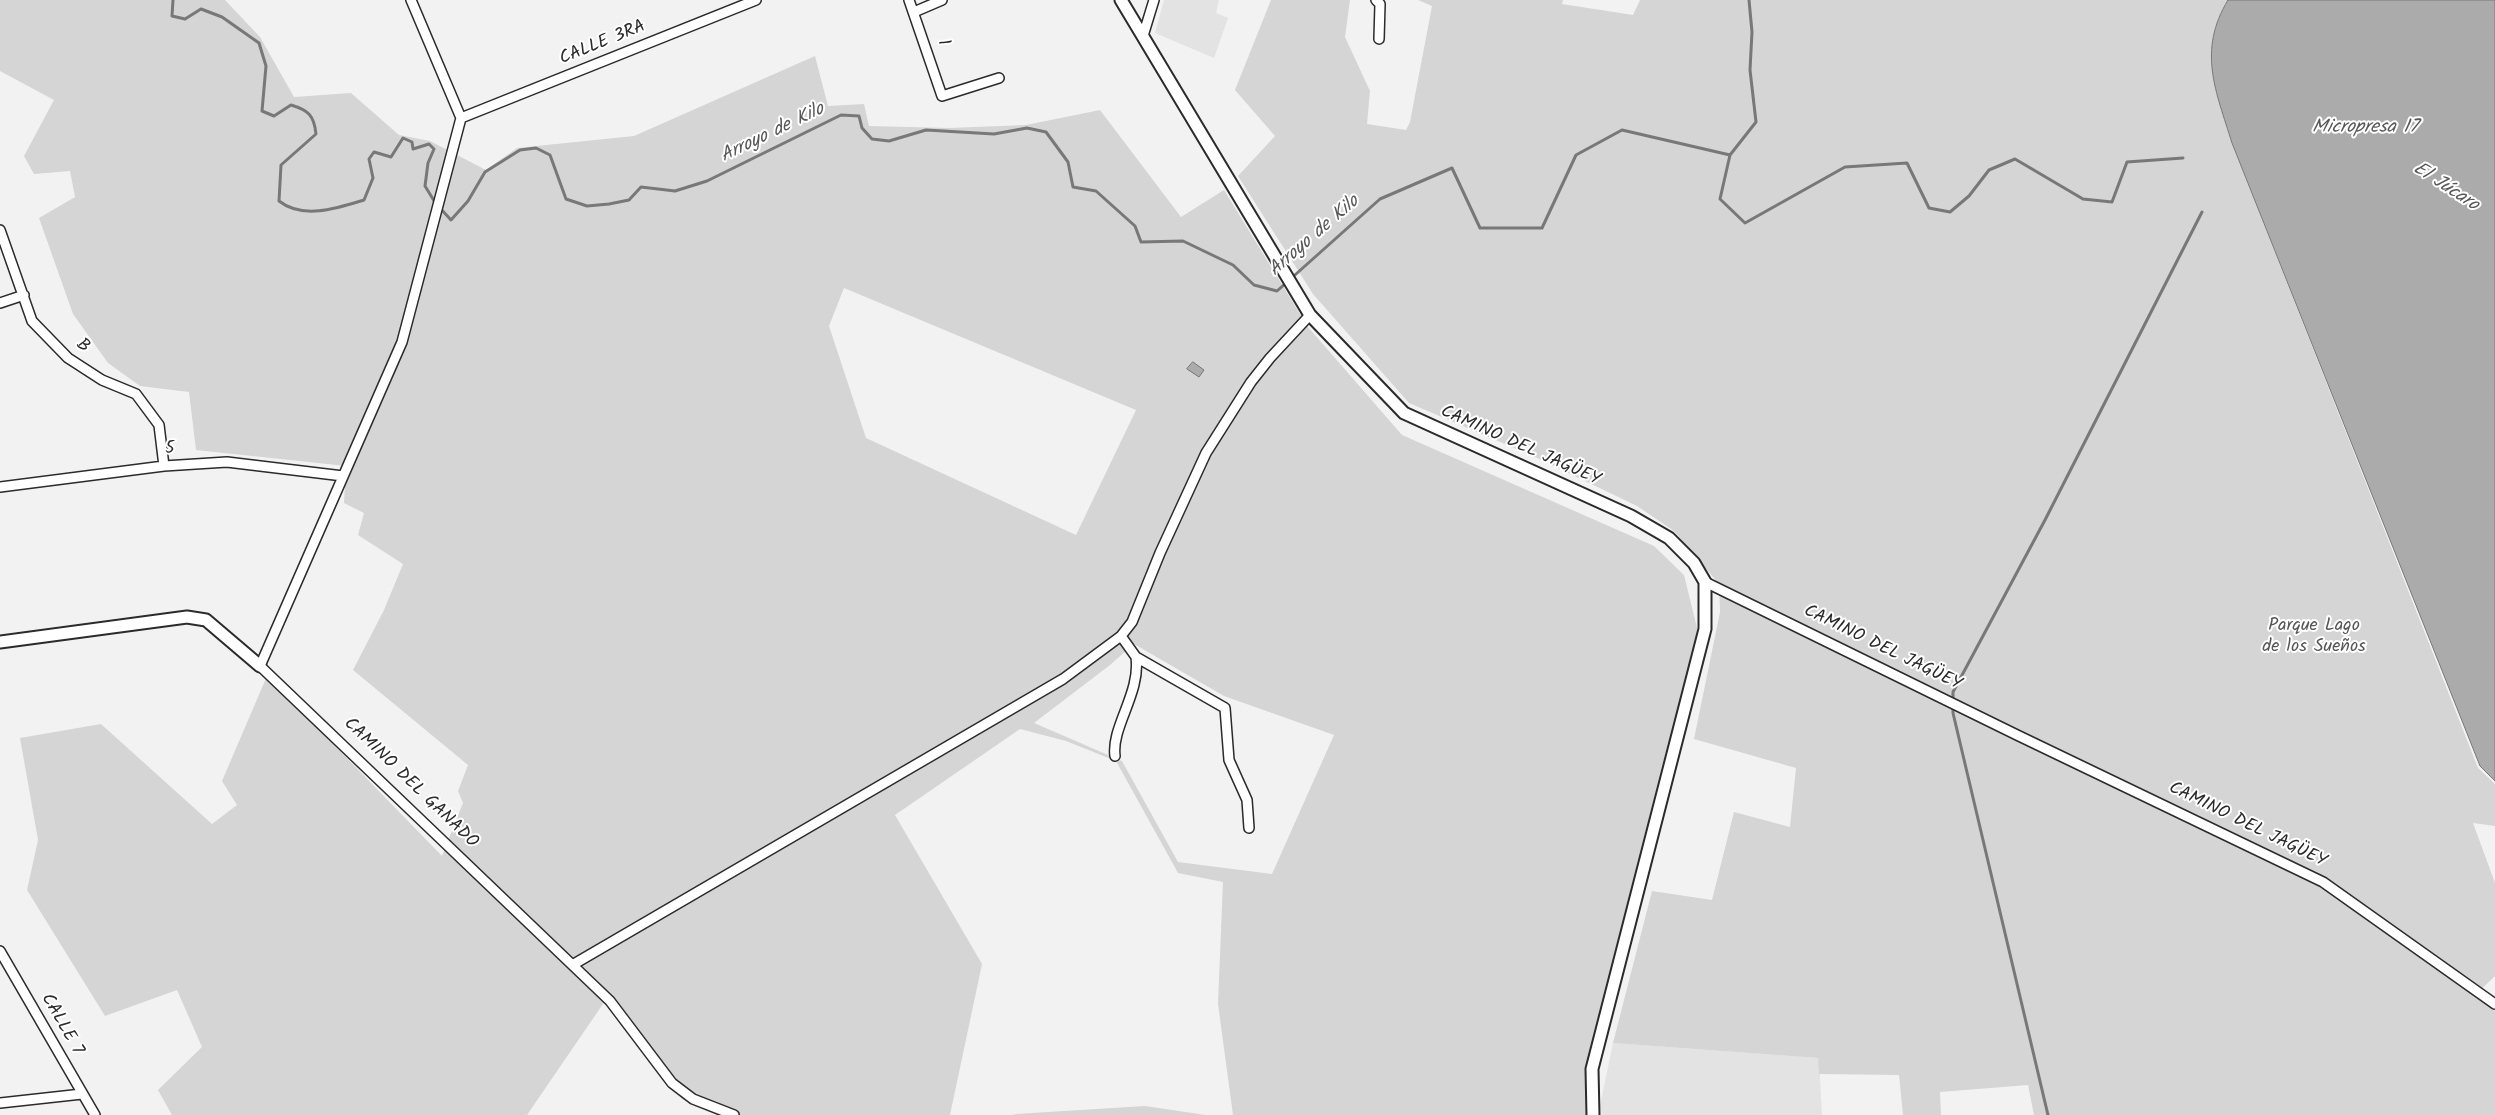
<!DOCTYPE html>
<html>
<head>
<meta charset="utf-8">
<style>
  body { margin:0 }
  canvas { display:block; background:#f2f2f2 }
</style>
</head>
<body>
<canvas width="2495" height="1115"></canvas>
<script>
const ctx = document.querySelector('canvas').getContext('2d');
ctx.lineJoin = 'round';
function paint(path, color) {
  ctx.fillStyle = color;
  ctx.fill(path, 'evenodd');
}
function strokePath(path, color, width, dash) {
  ctx.strokeStyle = color;
  ctx.lineWidth = width;
  ctx.lineCap = dash ? 'butt' : 'round';
  ctx.setLineDash(dash || []);
  ctx.stroke(path);
}
function label(font, color, halo, rows, align = 'center') {
  ctx.font = font + ' Kalam,sans-serif';
  ctx.lineWidth = 4;
  ctx.setLineDash([]);
  ctx.textBaseline = 'middle';
  ctx.strokeStyle = halo;
  ctx.fillStyle = color;
  for (const [text, x, y, turn = 0] of rows) {
    ctx.save();
    ctx.translate(x, y);
    ctx.rotate((+turn || 0) * Math.PI / 180);
    ctx.textAlign = isNaN(turn) ? turn : align;
    if (halo) ctx.strokeText(text, 0, 0);
    ctx.fillText(text, 0, 0);
    ctx.restore();
  }
}
paint(new Path2D(`
  M1164 0H1219L1216 13 1228 18 1214 58 1155 33Z
  M1613 1043 1819 1058 1822 1115H1602L1600 1106Z`), '#e3e3e3');
paint(new Path2D(`
  M0 0H225L260 37 294 97 351 93 399 135 430 141 486 170 517 148 634 136 815 56 828 106 864 104 869 126 949 128 1026 125 1100 110 1181 217 1224 190 1308 327 1402 435 1654 546 1684 575 1699 636 1662 766 1587 1067 1590 1115H1233L1218 1004 1223 882 1178 873 1116 761 1066 741 1020 729 895 815 982 964 950 1115H718L682 1099 605 1001 527 1115H172L158 1090 202 1047 177 990 105 1016 27 890 38 840 20 738 101 724 212 824 237 805 222 781 267 676 442 856 463 803 458 791 468 765 353 670 384 610 403 564 358 535 364 513 344 503 346 466 196 450 189 392 140 386 108 363 73 314 39 218 75 197 70 171 34 174 24 156 54 100 0 71ZM844 288 1136 410 1076 535 866 438 829 326ZM1134 644 1224 696 1334 735 1272 874 1178 862 1122 761 1034 723 1110 665Z
  M1271 0H1350L1345 37 1370 91 1367 124 1406 130 1410 122 1432 6 1418 0H1563L1562 4 1633 15 1640 0H2228C2197 51 2216 91 2232 143L2478 768 2495 784V826L2473 823 2495 883V976L2475 995 2495 1011V1115H2034L2028 1085 1940 1092 1941 1115H1903L1899 1075 1819 1074 1818 1058 1613 1043 1652 891 1712 900 1734 812 1790 827 1796 768 1694 739 1720 612 1719 584 1674 531 1637 506 1533 456 1409 403 1313 294 1238 176 1275 136 1235 90Z
  M1145 1106 1206 1115H1012L1016 1114Z`), '#d5d5d5');
const water = new Path2D(`
  M2228 0H2495V781L2480 766 2232 143C2216 91 2197 51 2228 0Z
  M1193 362 1204 370 1199 377 1187 369Z`);
paint(water, '#ababab');
strokePath(water, '#787878', 1);
strokePath(new Path2D(`
  M173 0 172 16 185 19 201 9 222 17 259 43 266 66 262 111 274 116 291 105C308 110 314 115 316 134L281 165 279 201C303 220 338 208 364 200L373 178 369 159 374 152 391 157 403 138 412 142 413 149 429 144 434 149 428 163 425 186 436 204
  M1730 155 1756 122 1750 70 1752 32 1749 0
  M440 208 451 220 468 201 485 172 520 150 536 148 550 155 566 199 587 206 609 204 629 200 641 187 675 191 707 181 841 115 859 116 862 128 872 139 889 141 926 130 994 134 1027 128 1046 132 1068 162 1073 187 1096 191 1135 226 1141 242 1183 241 1233 265 1254 285 1277 291 1380 199 1452 168 1480 228H1542L1576 155 1622 130 1730 155 1720 199 1745 223 1845 167 1907 163 1929 208 1950 212 1969 196 1989 170 2015 159 2083 199 2112 202 2127 162 2183 158
  M2048 1115 1953 713V692L2045 520 2202 212`), '#787878', 3);
const minor = new Path2D(`
  M411 0 461 118 402 342 260 666 610 1001 672 1083 693 1099 734 1115
  M909 0 942 96 999 78
  M1376 0 1380 4 1379 39
  M914 12 942 0
  M1143 36 1154 0
  M461 118 756 0
  M0 230 32 321 68 358 102 380 136 394 159 425 164 466
  M0 303 24 295
  M0 487 164 466 227 462 343 476
  M1705 582 2017 735 2323 882 2495 1004
  M1121 636 1136 657 1225 708 1229 760 1247 800 1249 828
  M1115 756C1111 727 1141 693 1136 657
  M0 951 95 1115
  M574 964 1063 679 1121 636 1132 622 1160 553 1206 453 1251 382 1270 358 1310 315
  M0 1103 82 1094`);
const tertiary = new Path2D(`
  M1121 0 1310 315 1404 413 1631 516 1669 538 1694 563 1705 582V629L1592 1069 1593 1115
  M0 642 187 617 206 620 260 666`);
strokePath(minor, '#2b2b2b', 12);
strokePath(tertiary, '#2b2b2b', 15);
strokePath(minor, '#fff', 9);
strokePath(tertiary, '#fff', 11);
label('18px', '#2b2b2b', '#fff', [
  ["1",942,43,72],
  ["CALLE 3RA",603,44,-22],
  ["B",82,347,38],
  ["CAMINO DEL JAGÜEY",1520,447,24],
  ["5",170,450,-5],
  ["CAMINO DEL JAGÜEY",1882,649,26],
  ["CAMINO DEL GANADO",410,784,44],
  ["CAMINO DEL JAGÜEY",2247,826,26],
  ["CALLE 7",61,1025,60]
]);
label('18px', '#565656', '#fff', [
  ["Parque Lago",2314,627],
  ["de los Sueños",2314,648]
]);
label('italic 19px', '#585858', '#fff', [
  ["Micropresa 17",2365,129],
  ["Arroyo de Kilo",773,134,-26],
  ["El Júcaro",2445,188,33],
  ["Arroyo de Kilo",1315,237,-41]
]);
</script>
</body>
</html>
